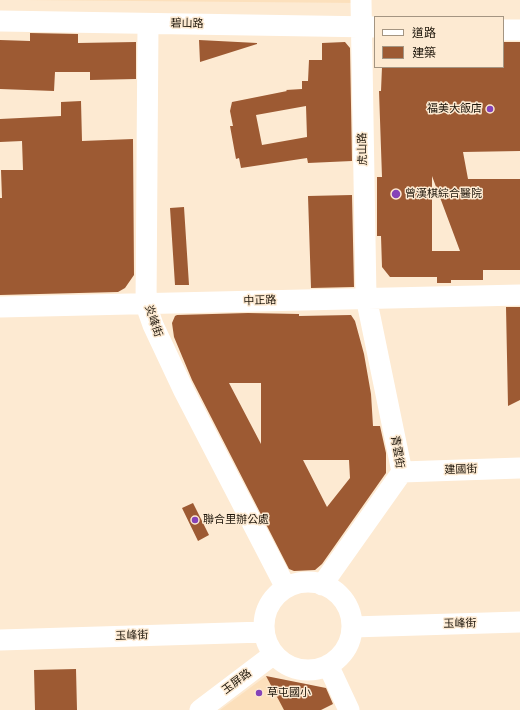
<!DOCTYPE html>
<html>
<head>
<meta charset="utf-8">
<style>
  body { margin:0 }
  #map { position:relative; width:520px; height:710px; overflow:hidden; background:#fdead2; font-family:"Times New Roman","Noto Sans TC",serif }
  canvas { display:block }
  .legend { position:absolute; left:374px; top:16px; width:130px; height:52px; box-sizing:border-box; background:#fdead2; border:1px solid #a49582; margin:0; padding:5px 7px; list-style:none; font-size:12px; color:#1e160b }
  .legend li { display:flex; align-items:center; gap:8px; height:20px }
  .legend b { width:20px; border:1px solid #a49582 }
</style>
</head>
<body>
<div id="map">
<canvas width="520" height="710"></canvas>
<ul class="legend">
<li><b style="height:5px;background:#fff"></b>道路</li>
<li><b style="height:11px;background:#9d5a33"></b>建築</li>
</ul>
</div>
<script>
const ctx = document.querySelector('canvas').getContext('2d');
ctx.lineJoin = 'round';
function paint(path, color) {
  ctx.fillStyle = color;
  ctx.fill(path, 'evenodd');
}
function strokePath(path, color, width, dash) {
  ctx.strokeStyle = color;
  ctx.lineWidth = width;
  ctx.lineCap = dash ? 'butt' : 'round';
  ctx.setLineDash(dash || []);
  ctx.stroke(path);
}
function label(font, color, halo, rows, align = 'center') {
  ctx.font = font + ' "Times New Roman","Noto Sans TC",serif';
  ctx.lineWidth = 3;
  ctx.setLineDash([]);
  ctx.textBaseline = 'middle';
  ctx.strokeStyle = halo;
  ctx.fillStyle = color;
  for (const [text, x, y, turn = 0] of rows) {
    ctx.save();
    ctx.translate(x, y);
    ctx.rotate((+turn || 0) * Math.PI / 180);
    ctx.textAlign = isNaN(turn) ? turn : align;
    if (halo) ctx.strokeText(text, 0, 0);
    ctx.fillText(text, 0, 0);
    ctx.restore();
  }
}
paint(new Path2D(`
  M23 0H359V3Z
  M266 676 285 710H220Z`), '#fce0bc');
paint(new Path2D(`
  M30 33 78 34V43L136 42V79L90 80V72H55L54 91 0 89V40L30 41Z
  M199 40 257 43V44L200 62Z
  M345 42 350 48 352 161 308 163 307 158 241 168 239 158 236 159 230 126H233L230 111 232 102 287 91 286 90 302 89V81H308L309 60H322V43ZM306 106 307 137 262 145 256 115Z
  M503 42H520V151L463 152 468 179H520V270H483V280H451V283H437V277H390L382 267 381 236H377V177H382L379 91H381L382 67H503ZM432 176 460 251H432Z
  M81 101 82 141 133 139 134 275 125 288 118 292 0 295V198H2L1 170H23L22 141 0 142V119L61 116V102Z
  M352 195 354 287 311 288 308 196Z
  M184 207 189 285H175L170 208Z
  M506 307H520V400L508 406Z
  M248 313 299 314V316L351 315 355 321 364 354 371 394 373 426H380L386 453V473L322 564 315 570 294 571 289 569 192 380 174 337 172 323 175 316 177 315ZM229 383H261V444ZM303 460H349L350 478 327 507Z
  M193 503 209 535 198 541 182 508Z
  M76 669 77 710H35L34 670Z
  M266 676 326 688 333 704 321 710H284Z`), '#9d5a33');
strokePath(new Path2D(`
  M0 21 374 27
  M148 24 146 305 153 325 184 391 286 588
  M503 30H520
  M0 307 520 295
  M402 472 520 468
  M264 626a44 44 0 1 1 88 0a44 44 0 1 1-88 0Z
  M322 585 402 472 366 297 361 0
  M352 627 520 622
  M0 640 264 632
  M328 665 349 710
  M200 710 274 654`), '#fff', 21);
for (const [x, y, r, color] of [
  [490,109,4,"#8543b8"],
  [396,194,5,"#8543b8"],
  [195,520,4,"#8543b8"],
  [259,693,4,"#8543b8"]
]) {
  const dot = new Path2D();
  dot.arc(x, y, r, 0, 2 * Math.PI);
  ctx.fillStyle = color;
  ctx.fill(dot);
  strokePath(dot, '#fdead2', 1.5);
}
label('11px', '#1e160b', '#fdead2', [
  ["碧山路",187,24,1],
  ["虎山路",363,149,-91],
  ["中正路",260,301,-2],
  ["炎峰街",153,321,71],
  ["青雲街",397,452,80],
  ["建國街",461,470,-2],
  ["玉峰街",460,624,-1],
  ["玉峰街",132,636,-2],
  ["玉屏路",237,682,-37]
]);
label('11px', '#1e160b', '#fdead2', [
  ["福美大飯店",482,109,"right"],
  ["曾漢棋綜合醫院",405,194],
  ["聯合里辦公處",203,520],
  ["草屯國小",267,693]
], 'left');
</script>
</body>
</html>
